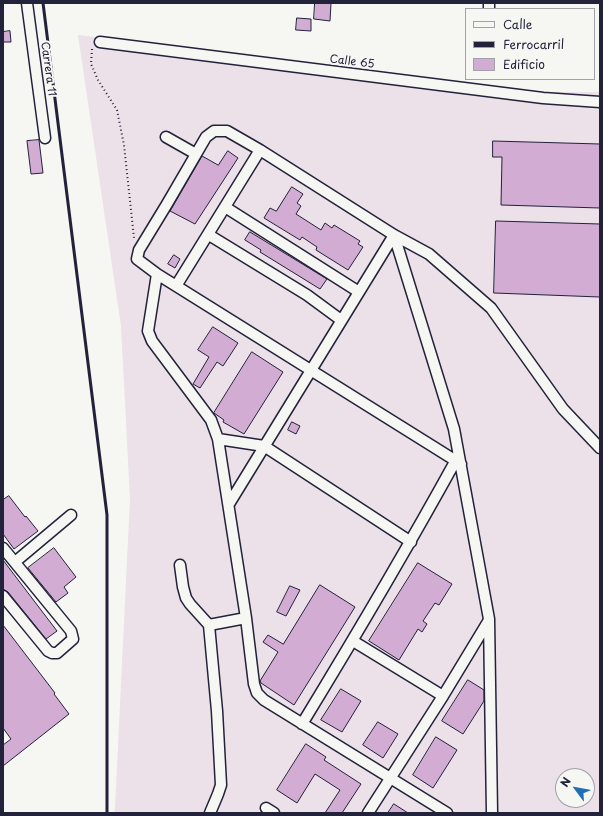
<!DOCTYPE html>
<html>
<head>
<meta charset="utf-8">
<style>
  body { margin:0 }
  #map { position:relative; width:603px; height:816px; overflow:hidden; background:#f6f6f2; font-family:"Playpen Sans",sans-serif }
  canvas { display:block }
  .frame { position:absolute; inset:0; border:4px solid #22223b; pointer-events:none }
  .legend { position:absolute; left:465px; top:8px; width:130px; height:72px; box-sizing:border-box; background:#f6f6f2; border:1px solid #a1a1a9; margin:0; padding:5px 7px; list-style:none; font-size:12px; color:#22223b }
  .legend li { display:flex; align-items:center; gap:8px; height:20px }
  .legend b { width:20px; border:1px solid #a1a1a9 }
  .north { position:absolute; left:555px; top:768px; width:40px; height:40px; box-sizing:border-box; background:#f6f6f2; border:1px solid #a1a1a9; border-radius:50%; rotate:302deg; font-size:11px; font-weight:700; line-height:16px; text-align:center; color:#22223b }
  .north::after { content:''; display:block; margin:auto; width:14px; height:18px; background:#1f6fb2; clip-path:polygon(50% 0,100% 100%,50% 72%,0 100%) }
</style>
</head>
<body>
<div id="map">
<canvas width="603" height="816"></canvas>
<div class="frame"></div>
<ul class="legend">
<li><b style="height:5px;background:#f6f6f2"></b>Calle</li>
<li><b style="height:5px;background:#22223b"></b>Ferrocarril</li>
<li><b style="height:11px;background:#d3acd4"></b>Edificio</li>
</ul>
<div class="north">N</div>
</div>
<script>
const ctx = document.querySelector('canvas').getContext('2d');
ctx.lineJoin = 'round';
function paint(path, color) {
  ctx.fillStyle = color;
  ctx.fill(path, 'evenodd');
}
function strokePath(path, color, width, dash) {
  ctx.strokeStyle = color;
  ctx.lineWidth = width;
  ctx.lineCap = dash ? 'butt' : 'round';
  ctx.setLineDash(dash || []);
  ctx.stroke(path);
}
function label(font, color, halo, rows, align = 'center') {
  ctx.font = font + ' "Playpen Sans",sans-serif';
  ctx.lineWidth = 4;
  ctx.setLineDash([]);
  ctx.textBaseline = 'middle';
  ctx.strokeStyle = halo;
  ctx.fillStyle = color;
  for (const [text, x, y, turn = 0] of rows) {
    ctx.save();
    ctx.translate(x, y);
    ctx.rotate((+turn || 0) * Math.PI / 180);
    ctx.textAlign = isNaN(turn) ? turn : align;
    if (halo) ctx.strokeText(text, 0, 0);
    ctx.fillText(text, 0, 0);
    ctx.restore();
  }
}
paint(new Path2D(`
  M78 35 545 92H600V813H114L115 808 130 499 121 326ZM563 776H587V800H563Z`), '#ece0e9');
const building = new Path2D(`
  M315 3H331L330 21 314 19Z
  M297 18 311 19V31L296 30Z
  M10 31 11 42H3V32Z
  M39 140 43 173 31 174 27 141Z
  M493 141 600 144V208L501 205 502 157H493Z
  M228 151 238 158 195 224 170 211 202 156 218 165Z
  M292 187 303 194 297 203 301 206 296 214 321 230 325 223 332 228 334 225 360 241 358 244 363 247 348 270 316 250 317 247 302 237 300 240 264 218 270 208 276 211Z
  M496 221 600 224V297L494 293Z
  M250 232 327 279 320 289 260 252 261 250 245 240Z
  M174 255 180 259 175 268 168 264Z
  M213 327 238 343 223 366 217 362 200 388 193 384 209 357 198 350Z
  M252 352 283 372 244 434 223 422 224 420 214 413Z
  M292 422 300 426 296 434 288 430Z
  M9 496 25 517 26 516 38 531 14 549 3 534V500Z
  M54 548 76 577 64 587 68 593 56 602 28 568Z
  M3 560 57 631 46 639 8 592 3 589Z
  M418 563 452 584 439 605 435 603 423 621 427 624 422 632 418 629 399 660 369 641Z
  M320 585 355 607 294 705 261 683 260 681 278 652 263 642 268 635 283 644Z
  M290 586 300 590 286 616 277 612Z
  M3 625 55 693 54 694 69 714 3 766V745L11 739 3 728Z
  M468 680 484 690V701L463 734 442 721Z
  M341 689 361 701 342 732 321 720Z
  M378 722 398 734 383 758 363 745Z
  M436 737 457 750 433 788 413 775Z
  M306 744 326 757 324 760 361 784 342 813H325L340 790 315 774 297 803 277 790Z
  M394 804 408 813H388Z`);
paint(building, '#d3acd4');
strokePath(building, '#22223b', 1);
const minor = new Path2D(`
  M27 3 45 138
  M489 9V3
  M100 42 543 98 600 102
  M166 137 196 154
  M225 207 359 292
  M209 235 307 295 341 320
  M394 235 454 429 489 619 492 813
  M157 274 148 331 152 341 211 420 218 439 246 618 254 684 257 693 264 700 447 813
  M176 286 260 150
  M218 439 264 446 411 542
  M461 464 157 274 137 259 139 250 167 204 206 137 214 131H227L260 150 394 235 429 254 491 308 563 409 600 448
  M229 504 394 235
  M3 548 71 631 73 639 57 653H52L48 651 3 596
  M15 562 71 515
  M180 565 183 587 186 598 190 604 209 625 217 711 221 785 218 794 210 813
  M209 625 246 618
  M353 641 443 696
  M302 724C355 637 407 549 456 460
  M266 808 274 813
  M368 813 443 696 489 620`);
strokePath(minor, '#22223b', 13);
strokePath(new Path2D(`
  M92 49 91 64 98 80 117 110 124 145 134 238`), '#22223b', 2, [1, 3]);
strokePath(minor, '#f6f6f2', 10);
strokePath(new Path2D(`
  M43 3 107 515V813`), '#22223b', 3);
label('11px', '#22223b', '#f6f6f2', [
  ["Calle 65",352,62,7],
  ["Carrera 11",48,69,82]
]);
</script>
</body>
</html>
